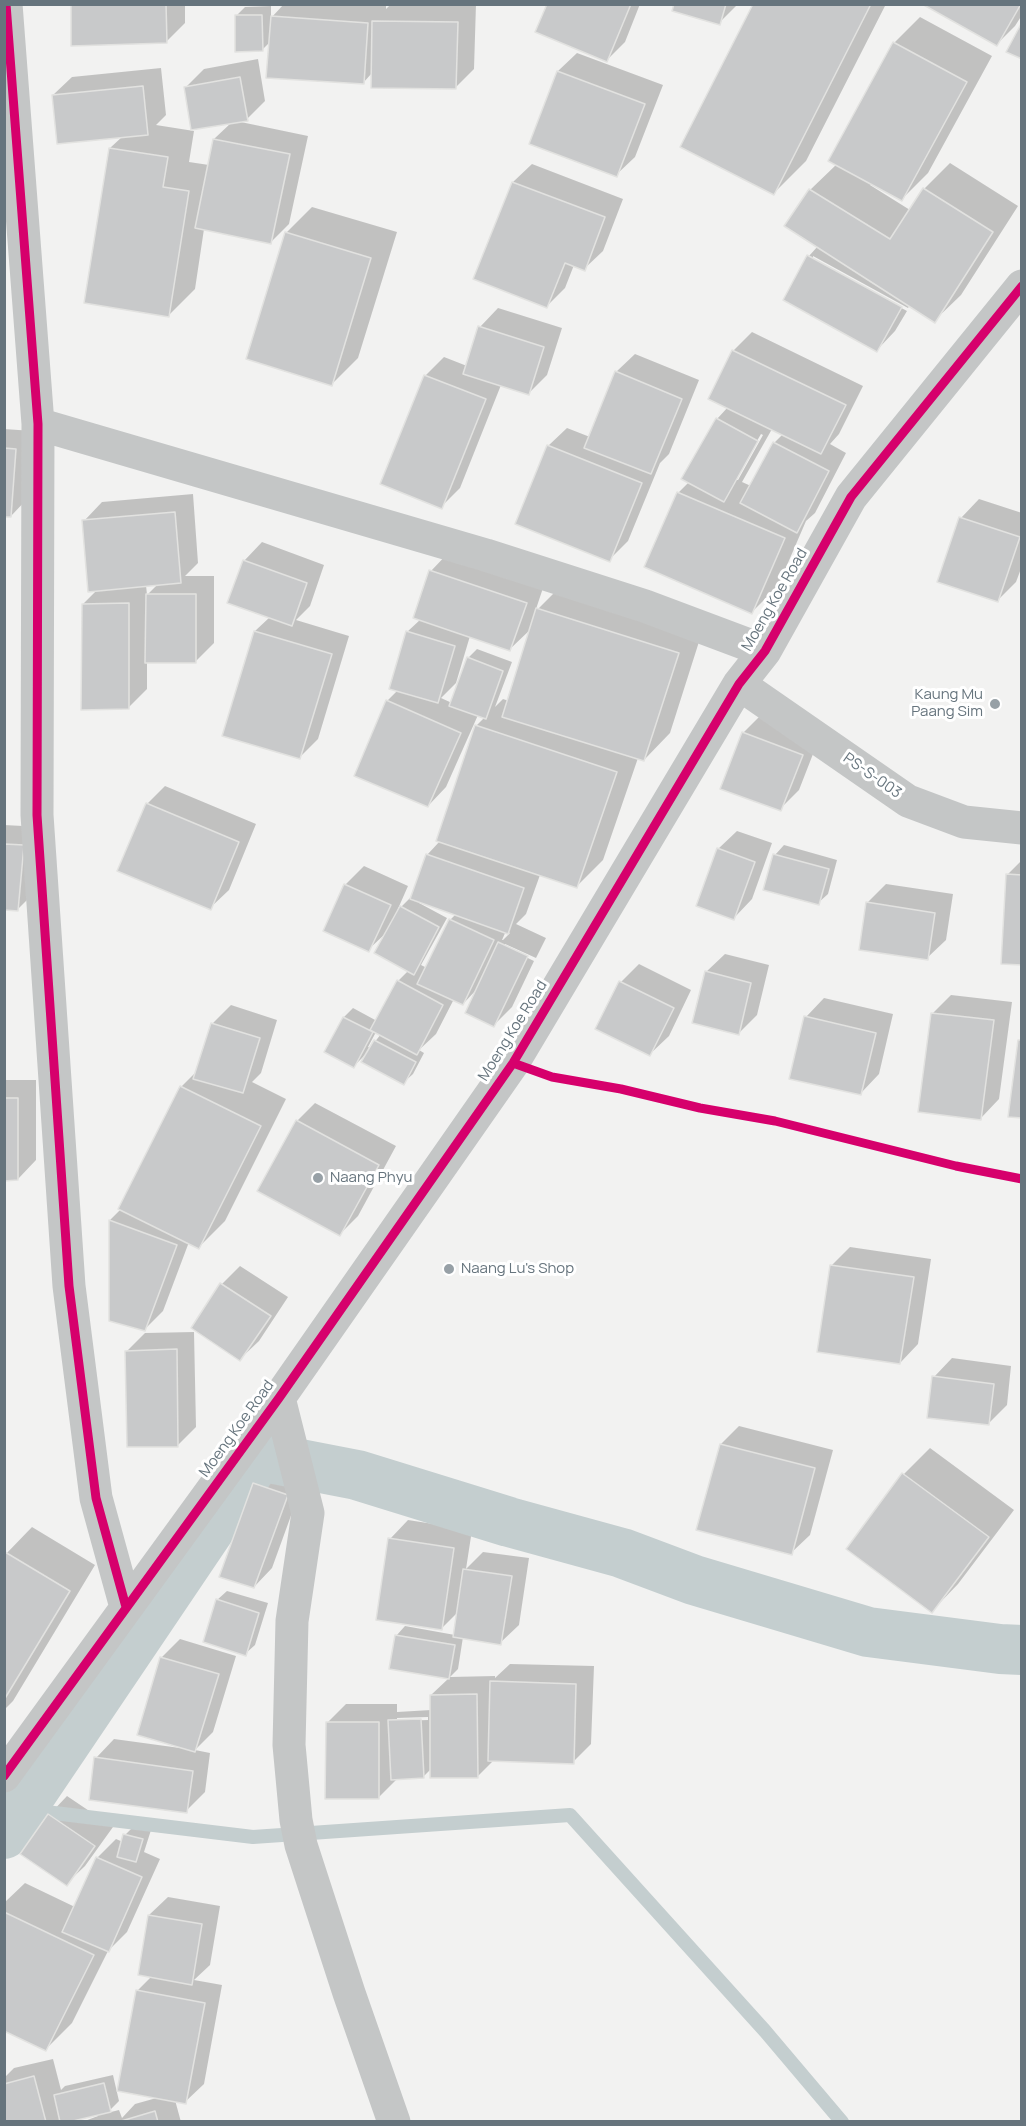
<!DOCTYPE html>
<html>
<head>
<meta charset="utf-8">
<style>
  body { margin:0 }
  #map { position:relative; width:1026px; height:2126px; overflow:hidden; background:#f2f2f1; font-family:Manrope,sans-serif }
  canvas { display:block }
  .frame { position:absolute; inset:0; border:6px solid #66747d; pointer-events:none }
</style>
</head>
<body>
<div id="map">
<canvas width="1026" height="2126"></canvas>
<div class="frame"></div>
</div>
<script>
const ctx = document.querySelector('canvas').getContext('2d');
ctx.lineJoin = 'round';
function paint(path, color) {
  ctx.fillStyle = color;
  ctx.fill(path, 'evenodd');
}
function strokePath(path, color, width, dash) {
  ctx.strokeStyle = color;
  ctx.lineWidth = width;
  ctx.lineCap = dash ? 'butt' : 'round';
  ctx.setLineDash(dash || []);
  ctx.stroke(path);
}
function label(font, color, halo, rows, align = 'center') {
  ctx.font = font + ' Manrope,sans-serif';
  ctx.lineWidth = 6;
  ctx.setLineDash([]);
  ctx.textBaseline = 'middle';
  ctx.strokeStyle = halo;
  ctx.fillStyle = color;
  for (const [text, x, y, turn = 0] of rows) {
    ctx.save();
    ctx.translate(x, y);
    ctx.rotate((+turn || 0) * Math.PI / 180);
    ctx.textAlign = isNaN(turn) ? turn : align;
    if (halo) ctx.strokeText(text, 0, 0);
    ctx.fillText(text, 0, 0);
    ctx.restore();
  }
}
paint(new Path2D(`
  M72 4H185V23L166 42Z
  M284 4H384L386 5V9L391 4H476L474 69 456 87 372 73 363 83 270 42 262 50 236 16 245 7 271 6V18Z
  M548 4H640L625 42 607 60Z
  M676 4H738L719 23Z
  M755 4H886L806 161 774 193Z
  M925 4H1022V15L1015 26 996 45Z
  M920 17 992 56 928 173 902 199 872 183 870 185 910 210 924 189 950 163 1018 206 961 295 934 321 910 305 908 308 813 256V260L907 311 895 331 877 350 809 256 818 246 786 226 810 190 837 164 894 43Z
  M577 53 663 85 635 157 616 175 531 143 558 71Z
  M258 59 265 101 247 119 236 121 308 136 289 224 270 243 204 229 195 289 169 315 110 148 123 136 53 95 72 77 161 68 166 115 156 125 194 131 189 162 209 165 214 139 232 122 186 87 204 69Z
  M532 164 623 199 603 251 584 269 574 265 565 288 547 306 475 278 513 182Z
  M312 207 397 232 358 358 332 384 286 233Z
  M498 308 562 328 547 375 529 393 501 385 460 488 441 507 382 483 426 375 444 357 467 366 480 327Z
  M752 332 863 386 839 434 830 444 846 453 815 513 806 521 778 586 752 612 646 566 678 493 689 482 717 419 728 407 710 399 733 351ZM772 429 783 434 774 443 751 486 742 482ZM761 434 763 435 738 480H734Z
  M635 354 699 380 669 454 660 463 628 541 609 560 548 446 567 428 590 437 616 372Z
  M4 429 33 431 29 497 11 516 4 515Z
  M193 494 198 563 185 576H214V643L195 662H147V689L128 708 83 604 98 589 84 521 102 502ZM158 584 147 595 146 585Z
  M979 499 1022 513V566L1016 582 998 600 939 581 961 518Z
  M262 542 324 565 310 606 296 620 349 636 318 739 300 757 255 631 270 617 244 561Z
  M449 552 544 585 535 612 564 583 704 626 670 733 644 760 638 758 603 860 576 887 540 875 526 914 516 924 546 938 535 960 536 958 505 944V947L534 961 512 1007 494 1025 477 989 463 1004 454 999 436 1034 419 1050 424 1053 413 1074 403 1083 367 1053 354 1066 326 1052 344 1017 353 1008 377 1021 398 981 409 970 386 933 368 950 325 931 346 884 364 866 408 886 397 911 410 898 412 899 427 855 440 841 437 840 477 725 485 717 478 715 446 787 428 806 387 701 398 690 407 632 421 619 431 571ZM532 628 509 701 503 699 495 707 512 662 477 649 468 658 452 703 441 698 456 683 470 636 510 649ZM420 901 456 914 450 920 427 968 421 965 447 918 419 903ZM506 931 510 933 503 940H502ZM376 1032 381 1034 370 1048 368 1047Z
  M762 714 820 736 799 790 780 809 743 733Z
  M165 786 256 824 229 890 210 908 147 804Z
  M4 825 42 827 36 891 17 910 4 909Z
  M737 831 772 843 752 899 734 918 718 849Z
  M784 845 837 860 828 894 818 903 775 855Z
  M1022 860V964L1007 875Z
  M886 884 953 894 946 940 927 958 868 902Z
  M725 954 769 965 757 1015 739 1033 706 972Z
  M639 964 691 990 669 1036 650 1054 621 982Z
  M951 995 1012 1002 999 1099 981 1118 933 1013Z
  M824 998 893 1014 879 1074 861 1093 806 1017Z
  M231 1005 277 1020 261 1073 252 1082 286 1099 225 1221 199 1247 189 1242 163 1311 145 1329 110 1320V1220L121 1209 120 1208 181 1087 197 1071 212 1024Z
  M4 1080H36V1160L18 1179H4Z
  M315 1103 396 1146 358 1216 340 1234 297 1121Z
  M850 1247 931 1259 918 1344 900 1363 831 1266Z
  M240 1266 288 1297 259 1341 240 1359 222 1284Z
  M194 1332 196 1427 178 1445 127 1351 145 1333Z
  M952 1358 1011 1366 1007 1405 988 1424 934 1377Z
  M739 1426 833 1450 810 1535 791 1553 721 1444Z
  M930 1448 1014 1510 958 1584 932 1611 904 1474Z
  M273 1465 305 1477 272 1568 254 1587V1483Z
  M408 1520 472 1530 466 1569 483 1552 529 1558 519 1625 500 1643 463 1637 458 1669 450 1677 495 1676V1678L510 1664 594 1666 591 1744 573 1762 494 1760 477 1777 431 1769 423 1777 397 1779 378 1798 327 1723 346 1704H397V1712L431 1710V1695L449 1678 396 1636 405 1626 455 1635 458 1612 441 1629 390 1539ZM428 1717V1720L397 1721V1718Z
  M32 1527 95 1565 13 1701 4 1710V1556Z
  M227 1591 268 1603 255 1645 245 1654 217 1600Z
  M180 1639 236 1656 213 1732 195 1750 210 1753 205 1792 186 1811 96 1758 114 1739 180 1748 161 1658Z
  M67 1796 113 1827 85 1866 66 1884 49 1815Z
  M134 1826 151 1830 144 1852 160 1859 127 1932 108 1951 72 2023 46 2049 4 2030V1903L25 1883 75 1907 97 1858 116 1839 123 1842 125 1835Z
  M168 1897 220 1906 210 1965 194 1980 222 1985 204 2084 185 2102 175 2100 181 2122H82L98 2116V2113L60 2122H4V2074L5 2077 14 2068 53 2059 61 2090 65 2086 113 2075 119 2101 107 2113 119 2110 122 2118 135 2104 160 2097 137 1991 152 1976 149 1915Z`), '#0003');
strokePath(new Path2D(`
  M21 1809 253 1837 570 1815 765 2031 842 2122`), '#c4cecf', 14);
strokePath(new Path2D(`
  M4 1834 259 1456 357 1475 509 1522 622 1553 694 1580 868 1632 1000 1649 1022 1650`), '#c4cecf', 50);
const building = new Path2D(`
  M71 4H166L167 43 71 46Z
  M547 4H631L607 62 535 32Z
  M674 4H726L720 25 672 11Z
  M753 4H871L774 195 680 147Z
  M922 4H1021L997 46Z
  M235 15H262L263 51 235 52Z
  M271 16 368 23 364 84 266 78Z
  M372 21 458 22 456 89 371 88Z
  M1022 22V59L1006 52Z
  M893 42 967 82 902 201 828 161Z
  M557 71 645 104 617 177 529 144Z
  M240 77 248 121 191 130 184 87Z
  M143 86 148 135 57 144 52 95Z
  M213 139 290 154 271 244 195 228Z
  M109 148 168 157 163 187 189 191 169 317 84 303Z
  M512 182 605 217 585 271 565 263 547 308 473 279Z
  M923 188 993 232 935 323 784 226 809 189 890 239Z
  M285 232 371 258 332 386 246 359Z
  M807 255 902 307 877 352 783 300Z
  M478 326 544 347 529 395 463 374Z
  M732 350 846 405 821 454 708 399Z
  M615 371 682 399 651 474 584 448Z
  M424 375 486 399 442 509 380 484Z
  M716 418 758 441 724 502 681 479Z
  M773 442 829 471 797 533 740 503Z
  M547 445 642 483 610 562 515 524Z
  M4 448 16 449 11 517H4Z
  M677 492 785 538 752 614 644 567Z
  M175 512 181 583 88 592 82 520Z
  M959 517 1020 537 998 602 937 582Z
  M243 560 307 583 292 626 227 603Z
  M429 570 527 603 510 651 413 618Z
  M146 594H196V663H145Z
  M129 603V709L81 710 82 604Z
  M536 608 679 653 644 761 502 717Z
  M254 631 332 654 300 759 222 736Z
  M406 631 455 646 438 703 389 689Z
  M467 657 503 671 486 719 449 706Z
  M386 700 461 733 428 807 354 776Z
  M475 725 617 772 577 888 436 841Z
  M742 732 803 755 781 811 720 789Z
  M146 803 239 842 211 910 117 871Z
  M4 844 24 845 18 911 4 910Z
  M717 848 755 862 734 920 696 906Z
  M426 854 524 888 508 934 410 899Z
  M773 854 829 869 819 905 763 890Z
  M1006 874 1022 875V965L1001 964Z
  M344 884 391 905 369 952 323 931Z
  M866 902 935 913 928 960 859 950Z
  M400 906 439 927 414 975 374 953Z
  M449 919 494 940 463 1005 417 984Z
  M498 942 528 956 494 1027 465 1013Z
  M705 971 751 983 739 1035 692 1023Z
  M397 980 443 1005 417 1055 370 1030Z
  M619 981 674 1008 650 1056 595 1029Z
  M931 1013 994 1020 981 1120 918 1112Z
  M804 1016 876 1033 861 1095 789 1079Z
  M343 1017 373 1032 354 1068 324 1052Z
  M211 1023 260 1038 243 1093 193 1079Z
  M374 1040 416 1062 404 1085 361 1062Z
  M1018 1040H1022V1118L1008 1117Z
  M180 1086 261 1126 199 1249 118 1209Z
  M4 1098H18V1180L4 1181Z
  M296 1120 379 1165 340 1236 257 1191Z
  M109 1220 177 1245 145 1331 109 1321Z
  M830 1265 914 1277 900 1364 817 1352Z
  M220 1283 271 1316 240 1361 191 1328Z
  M177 1349 178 1447H127L125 1351Z
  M932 1376 994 1384 989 1425 927 1418Z
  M720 1444 815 1468 792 1555 696 1530Z
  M902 1473 989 1537 932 1613 846 1549Z
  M253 1483 288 1495 254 1588 219 1577Z
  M388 1538 454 1548 442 1630 376 1620Z
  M5 1552 70 1591 4 1700V1553Z
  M463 1569 512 1576 501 1645 453 1637Z
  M216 1599 259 1613 246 1656 203 1642Z
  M395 1635 455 1645 449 1679 389 1669Z
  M160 1657 219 1674 195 1752 137 1735Z
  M490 1681 576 1684 574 1764 488 1761Z
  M477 1694 478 1778H430V1695Z
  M421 1719 424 1778 391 1780 388 1720Z
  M326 1722H379V1799H325Z
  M94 1757 193 1771 187 1813 89 1800Z
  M48 1814 95 1846 67 1886 20 1854Z
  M123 1834 143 1839 136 1862 117 1857Z
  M96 1857 142 1877 109 1952 62 1932Z
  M4 1912 94 1955 46 2051 4 2031Z
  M148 1915 202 1924 192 1985 138 1975Z
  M136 1990 205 2003 186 2104 117 2091Z
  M34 2076 46 2122H4V2084Z
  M104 2083 111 2112 69 2122H60L54 2095Z
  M155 2111 158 2122H118Z`);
paint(building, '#c8c9ca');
strokePath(building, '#e2e2e0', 1.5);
strokePath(new Path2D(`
  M6 4 38 424 37 815 69 1286 96 1498 126 1607
  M38 424 486 555 645 606 765 651
  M739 684 908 801 964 822 1022 828
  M279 1398 308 1513 292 1621 289 1745 296 1820 301 1845 349 1993 394 2122
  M4 1776 279 1398 513 1063 739 684 765 651 851 497 1022 286`), '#c4c6c6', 33);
strokePath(new Path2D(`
  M6 4 38 424 37 815 69 1286 96 1498 126 1607
  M513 1063 552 1077 621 1089 700 1108 775 1121 956 1166 1022 1179
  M4 1776 279 1398 513 1063 739 684 765 651 851 497 1022 286`), '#d6006c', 9);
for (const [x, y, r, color] of [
  [995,704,6,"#97a0a6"],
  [318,1178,6,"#97a0a6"],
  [449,1269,6,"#97a0a6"]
]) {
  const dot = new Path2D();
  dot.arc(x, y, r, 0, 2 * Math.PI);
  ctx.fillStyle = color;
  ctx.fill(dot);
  strokePath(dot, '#fff', 2);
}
label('15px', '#66747d', '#fff', [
  ["Moeng Koe Road",775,600,-60],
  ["PS-S-003",872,776,35],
  ["Moeng Koe Road",513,1031,-58],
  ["Moeng Koe Road",237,1429,-54]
]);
label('15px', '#66747d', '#fff', [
  ["Kaung Mu",983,695,"right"],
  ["Paang Sim",983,712,"right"],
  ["Naang Phyu",330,1178],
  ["Naang Lu's Shop",461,1269]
], 'left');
</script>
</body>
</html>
